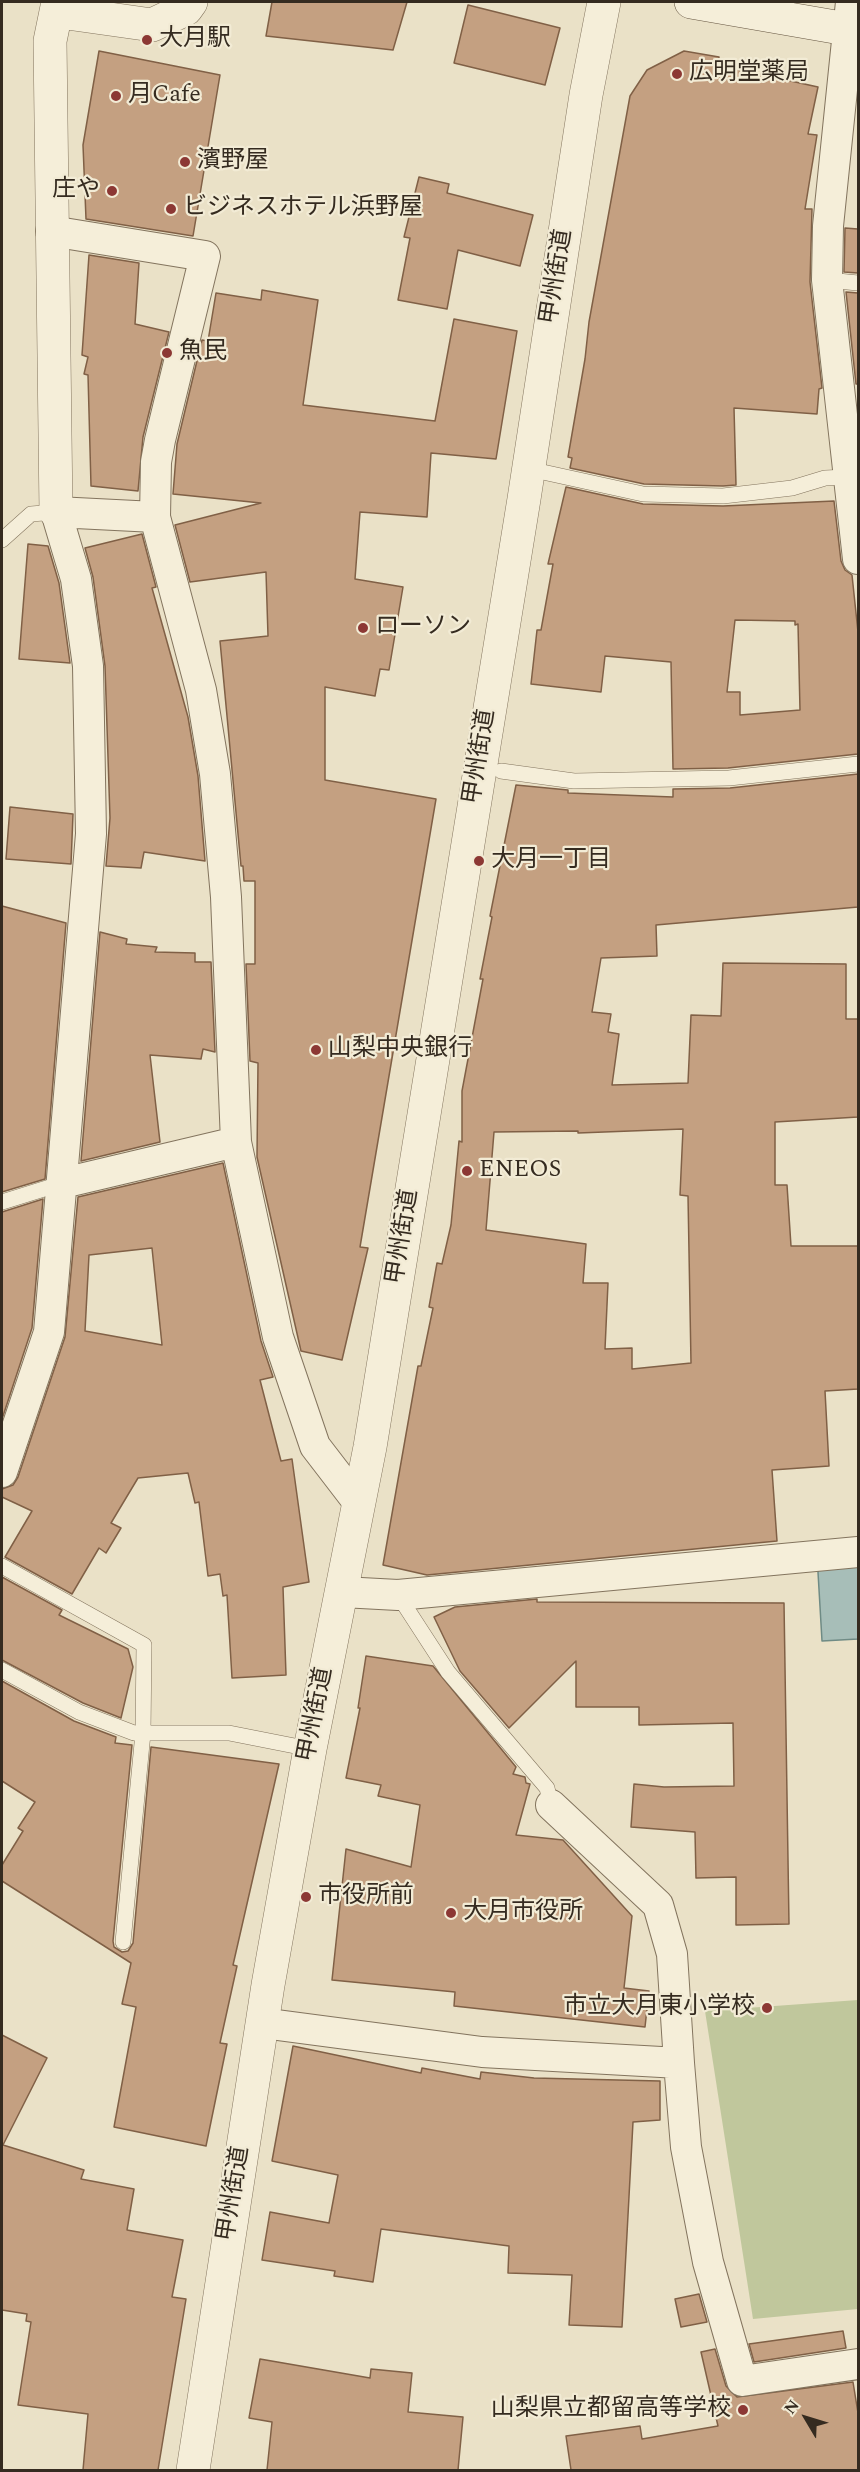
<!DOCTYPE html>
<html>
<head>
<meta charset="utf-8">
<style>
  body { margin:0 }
  #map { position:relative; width:860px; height:2472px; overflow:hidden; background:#eae1c7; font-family:Spectral,serif }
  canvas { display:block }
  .frame { position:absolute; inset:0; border:3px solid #352b20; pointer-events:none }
  .north { position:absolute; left:776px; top:2388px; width:60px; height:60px; -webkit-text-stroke:4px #f2ebd5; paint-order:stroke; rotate:308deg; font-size:16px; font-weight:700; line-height:24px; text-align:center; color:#352b20 }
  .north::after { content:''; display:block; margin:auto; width:21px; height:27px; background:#352b20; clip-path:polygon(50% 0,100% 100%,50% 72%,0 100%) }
</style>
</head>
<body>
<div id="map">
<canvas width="860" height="2472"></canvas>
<div class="frame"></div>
<div class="north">N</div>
</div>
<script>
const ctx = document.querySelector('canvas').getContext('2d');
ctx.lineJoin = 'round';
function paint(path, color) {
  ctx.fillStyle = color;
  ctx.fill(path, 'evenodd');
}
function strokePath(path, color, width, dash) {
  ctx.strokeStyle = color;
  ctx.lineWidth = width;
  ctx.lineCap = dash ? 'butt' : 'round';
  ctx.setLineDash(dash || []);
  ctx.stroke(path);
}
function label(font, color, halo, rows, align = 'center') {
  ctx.font = font + ' Spectral,"Noto Sans JP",serif';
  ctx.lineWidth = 4.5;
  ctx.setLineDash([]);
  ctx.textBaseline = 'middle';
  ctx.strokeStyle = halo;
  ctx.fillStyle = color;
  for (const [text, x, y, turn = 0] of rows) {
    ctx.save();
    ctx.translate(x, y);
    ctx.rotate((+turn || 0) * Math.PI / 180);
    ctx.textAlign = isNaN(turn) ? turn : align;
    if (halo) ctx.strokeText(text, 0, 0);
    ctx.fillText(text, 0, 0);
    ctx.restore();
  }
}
paint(new Path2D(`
  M858 2000V2309L753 2319 705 2011Z`), '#c0c79c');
const water = new Path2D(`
  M858 1552V1639L822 1641 817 1555Z`);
paint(water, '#a7beb8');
strokePath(water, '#6f8b85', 1.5);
const building = new Path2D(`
  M272 2H407L393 50 266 36Z
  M468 5 560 28 545 85 454 63Z
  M99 51 220 75 193 236 86 219 83 145Z
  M684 51 719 57 718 65 818 87 808 134 817 135 805 209H812L810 282 822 388 819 389 817 414 734 408 736 485 723 486 644 484 570 468 572 458 568 457 585 359 589 322 630 96 647 70Z
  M419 177 449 184 447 193 533 215 520 266 458 250 447 309 398 300 410 238 404 237Z
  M845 228 858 229V273L844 272Z
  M89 255 139 263 135 324 169 332 143 437 138 491 91 486 88 375 84 374 88 357 82 355Z
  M262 290 318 300 303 405 435 421 454 319 517 331 496 459 431 453 427 517 360 512 355 579 403 587 389 670 380 669 375 696 325 687V780L436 799 360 1247 368 1248 342 1360 301 1351 257 1157 258 1063 250 1061 246 964H255V881H244L243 866H241L220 641 268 636 266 572 190 582 175 525 261 503 173 494 177 444 202 340 208 341 216 293 261 300Z
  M846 292 858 293V384H856Z
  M566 487 643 504 723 506 834 501 841 561 845 570 852 575 858 632V754L728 768 673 769 671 662 605 656 601 692 531 684 537 630H541L553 564H548ZM735 620 795 621V625L798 624 800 710 740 715V692H727Z
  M142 534 156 587 152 588 188 717 198 776 205 861 144 852 141 868 106 866 110 818 105 666 93 577 85 548Z
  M28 544 48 546 59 583 70 663 19 659Z
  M858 774V907L656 925 657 956 601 958 592 1012 611 1014 608 1032 619 1034 612 1085 688 1083 691 1015 721 1016 723 963 846 964V1019H858V1117L775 1122V1185H787L791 1246H858V1389L825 1391 829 1466 772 1470 777 1541 427 1575 383 1565 418 1366H421L433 1308 429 1307 437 1263 442 1264 451 1225 459 1141 462 1142V1091L483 979H480L492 917 490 916 516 785 568 790V793L673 797V789L730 788ZM683 1129 680 1195 688 1196 691 1363 632 1369V1348L605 1349 608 1283H583L586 1244 486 1230 494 1132 578 1131V1133Z
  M10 807 73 814 71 864 6 859Z
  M2 906 66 923 45 1179 2 1192Z
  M100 932 127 939 126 944 157 947 155 952 195 953V962H211L215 1052 203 1049 201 1059 150 1055 160 1142 81 1161Z
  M223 1163 261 1341 273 1377 260 1380 281 1461 292 1459 309 1582 283 1587 286 1675 232 1678 227 1595 223 1596 220 1574 208 1576 199 1502 195 1503 188 1473 138 1478 111 1523 121 1528 106 1553 99 1548 72 1594 5 1557 32 1511 2 1497V1489L13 1485 18 1477 65 1337 78 1197ZM152 1248 162 1345 85 1331 89 1255Z
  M43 1199 32 1328 2 1419V1212Z
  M2 1577 62 1610 59 1615 128 1649 133 1667 121 1718 83 1703 2 1660Z
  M537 1599V1602L784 1603 789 1924 736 1925V1877L696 1878 695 1832 631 1827 634 1784 664 1787 734 1786 733 1723 639 1725V1707H576V1661L509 1728 460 1671 434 1617 455 1607Z
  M366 1656 433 1666 516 1767 513 1774 525 1777 526 1783 530 1784 516 1835 563 1840 632 1916 624 1988 649 1991 645 2027 454 2006 455 1992 332 1980 346 1849 411 1867 420 1805 378 1796 381 1785 346 1778 360 1708H358Z
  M2 1681 74 1721 116 1737 115 1743 132 1745 113 1941 114 1947 122 1952 128 1951 133 1943 151 1747 279 1764 233 1965 237 1966 220 2043 227 2044 206 2146 114 2127 136 2007 122 2004 131 1963 2 1881V1865L23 1831 18 1828 35 1802 2 1781Z
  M2 2035 47 2058 3 2145 84 2170 81 2179 134 2189 127 2230 183 2240 172 2297 186 2299 158 2470H83L88 2414 18 2405 31 2322 26 2321 27 2314 2 2310Z
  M293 2046 421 2073 422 2068 480 2079 481 2072 534 2078 660 2081V2120L633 2122 622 2327 569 2325 572 2275 508 2273 509 2246 381 2229 373 2282 334 2276 335 2271 262 2260 270 2212 329 2223 338 2175 272 2161Z
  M699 2294 707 2322 681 2327 675 2299Z
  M843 2331 846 2348 754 2362 749 2344Z
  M715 2349 726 2386 737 2397 853 2382 858 2413V2470H571L566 2436 640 2426 642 2439 718 2426 701 2352Z
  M260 2359 370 2378 371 2369 412 2373 408 2412 463 2417 458 2470H267L272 2422 249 2418Z`);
paint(building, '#c4a081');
strokePath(building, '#806046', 1.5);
const service = new Path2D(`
  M827 280 858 283
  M529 469 643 494 723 496 792 488 825 478 848 477
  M2 540 31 514 56 512
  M501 771 574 781 729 778 858 764
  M2 1202 63 1183
  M2 1566 144 1645 143 1733 123 1942
  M398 1595 448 1672 547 1788 551 1805
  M2 1670 79 1712 134 1733H229L310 1749`);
const minor = new Path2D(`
  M851 2 828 226 827 280 858 559
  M51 231 205 256 160 440 156 462 155 517 201 690 215 774 226 897 236 1142 278 1337 315 1446 358 1502
  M63 1183 236 1142
  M2 1472 49 1332 91 834 88 666 76 579 56 512 155 517
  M342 1592 398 1595 858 1552
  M551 1805 658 1905 672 1954 679 2063
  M262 2023 482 2052 679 2063 686 2147 708 2262 742 2381 858 2364`);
const tertiary = new Path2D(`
  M62 2 74 14 152 25 186 9 191 2
  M56 512 50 41 58 2
  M193 2470 268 1985 310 1749 370 1447 524 499 586 95 604 2`);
const secondary = new Path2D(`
  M691 2 858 31`);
strokePath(service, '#83745e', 16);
strokePath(minor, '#83745e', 32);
strokePath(tertiary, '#83745e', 34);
strokePath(secondary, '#655541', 34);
strokePath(service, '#f5eed9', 15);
strokePath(minor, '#f5eed9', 30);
strokePath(tertiary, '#f5eed9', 33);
strokePath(secondary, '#f5eed9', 33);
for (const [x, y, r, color] of [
  [147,40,6,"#8c3834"],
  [677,74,6,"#8c3834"],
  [116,96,6,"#8c3834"],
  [185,162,6,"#8c3834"],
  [112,191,6,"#8c3834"],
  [171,209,6,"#8c3834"],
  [167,353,6,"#8c3834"],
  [363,628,6,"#8c3834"],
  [479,861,6,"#8c3834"],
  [316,1050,6,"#8c3834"],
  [467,1171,6,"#8c3834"],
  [306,1897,6,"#8c3834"],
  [451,1913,6,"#8c3834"],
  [767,2008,6,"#8c3834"],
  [743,2410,6,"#8c3834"]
]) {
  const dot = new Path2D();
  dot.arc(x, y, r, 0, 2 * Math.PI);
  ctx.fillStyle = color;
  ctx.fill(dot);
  strokePath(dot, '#f2ebd5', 2);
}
label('24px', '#352b20', '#f2ebd5', [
  ["大月駅",159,40],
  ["広明堂薬局",689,74],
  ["月Cafe",128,96],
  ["濱野屋",197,162],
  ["庄や",100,191,"right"],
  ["ビジネスホテル浜野屋",183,209],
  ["魚民",179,353],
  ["ローソン",375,628],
  ["大月一丁目",491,861],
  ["山梨中央銀行",328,1050],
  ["ENEOS",479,1171],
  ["市役所前",318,1897],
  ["大月市役所",463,1913],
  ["市立大月東小学校",755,2008,"right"],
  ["山梨県立都留高等学校",731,2410,"right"]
], 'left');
label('24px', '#352b20', '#f2ebd5', [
  ["甲州街道",558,277,-81],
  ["甲州街道",481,757,-81],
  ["甲州街道",404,1237,-81],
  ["甲州街道",317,1715,-79],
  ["甲州街道",235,2194,-81]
]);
</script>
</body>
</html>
